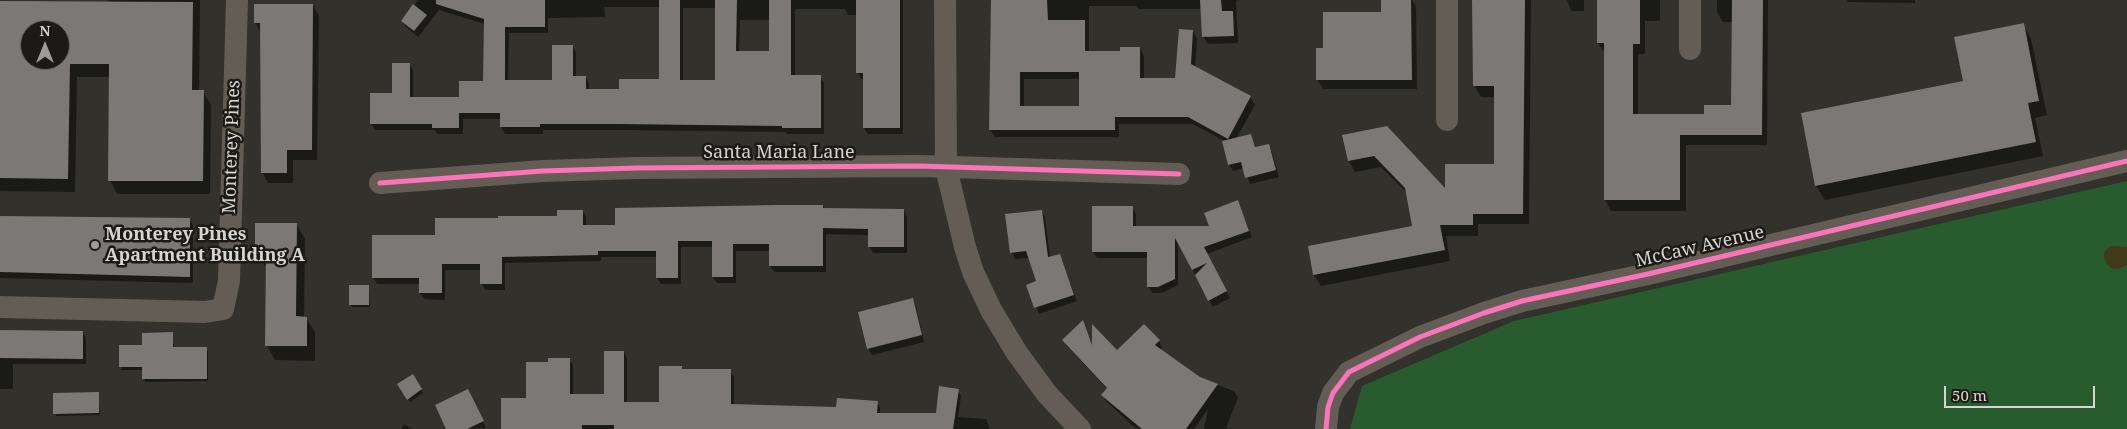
<!DOCTYPE html>
<html>
<head>
<meta charset="utf-8">
<style>
  body { margin:0 }
  #map { position:relative; width:2127px; height:429px; overflow:hidden; background:#32312c; font-family:"Noto Serif",serif }
  canvas { display:block }
  .north { position:absolute; left:20px; top:20px; width:50px; height:50px; box-sizing:border-box; background:#1c1a16; border:1px solid #676560; border-radius:50%; rotate:0deg; font-size:14px; font-weight:700; line-height:20px; text-align:center; color:#d7d5cf }
  .north::after { content:''; display:block; margin:auto; width:18px; height:22px; background:#9d9c96; clip-path:polygon(50% 0,100% 100%,50% 72%,0 100%) }
  .scale { position:absolute; left:1944px; top:386px; width:151px; height:22px; box-sizing:border-box; border:2px solid #d7d5cf; border-top:0; padding-left:6px; font-size:15px; line-height:18px; white-space:nowrap; color:#d7d5cf; -webkit-text-stroke:4px #1c1a16; paint-order:stroke }
</style>
</head>
<body>
<div id="map">
<canvas width="2127" height="429"></canvas>
<div class="north">N</div>
<div class="scale">50 m</div>
</div>
<script>
const ctx = document.querySelector('canvas').getContext('2d');
ctx.lineJoin = 'round';
function paint(path, color) {
  ctx.fillStyle = color;
  ctx.fill(path, 'evenodd');
}
function strokePath(path, color, width, dash) {
  ctx.strokeStyle = color;
  ctx.lineWidth = width;
  ctx.lineCap = dash ? 'butt' : 'round';
  ctx.setLineDash(dash || []);
  ctx.stroke(path);
}
function label(font, color, halo, rows, align = 'center') {
  ctx.font = font + ' "Noto Serif",serif';
  ctx.lineWidth = 5;
  ctx.setLineDash([]);
  ctx.textBaseline = 'middle';
  ctx.strokeStyle = halo;
  ctx.fillStyle = color;
  for (const [text, x, y, turn = 0] of rows) {
    ctx.save();
    ctx.translate(x, y);
    ctx.rotate((+turn || 0) * Math.PI / 180);
    ctx.textAlign = isNaN(turn) ? turn : align;
    if (halo) ctx.strokeText(text, 0, 0);
    ctx.fillText(text, 0, 0);
    ctx.restore();
  }
}
paint(new Path2D(`
  M2127 181V429H1350L1362 386 1514 321Z`), '#285c2e');
paint(new Path2D(`
  M2112 246 2127 247V265L2118 269 2111 268C2103 262 2100 250 2112 246Z`), '#40391c');
paint(new Path2D(`
  M106 0H200L199 92H203L211 105 210 194H117L110 180V77H77L75 192 0 191V2H111ZM30 30H60V60H30Z
  M418 0H903V134H868L864 128V79H861L858 73V15H848L845 9H795V77H820L824 83V134H787L785 132 623 130H543V134H505L501 127V119H463V134H437L435 130H375L371 124 393 94 409 64 413 70V98H460L484 83 485 24 439 10 418 37 406 27 402 21ZM604 7H661L660 80 620 90H589V83L586 77H576V53L572 46 553 81H508L509 33H548V18L605 17ZM683 8H716V82H683ZM740 20H770V52H739Z
  M992 0H1239L1236 1 1238 43 1208 44 1203 37 1202 9H1138L1136 6H1089V53H1121L1140 48 1144 56V79H1176L1193 31 1197 39 1195 68 1250 97 1255 105 1236 139 1251 135 1256 148 1268 145 1272 152 1279 177 1250 184 1244 168 1233 171 1229 164 1226 142 1193 124H1119V137H995L990 130ZM1024 79H1080V107H1024Z
  M1382 0H1412L1416 6 1417 89H1323L1317 79 1325 50 1382 13Z
  M1474 0H1531L1529 224H1478V236H1446L1450 261 1321 286 1314 275 1414 227 1407 193 1381 167 1355 172 1349 161 1344 136 1447 191 1496 165V97H1481L1474 85Z
  M1567 0H1584V11H1571Z
  M1599 0H1660V21H1645V54H1638V115H1705L1733 106V22H1723L1717 12V0H1768L1767 145H1686V211H1611L1605 200V53L1598 43Z
  M1847 0H1915V3L1848 2Z
  M313 5 319 16 317 160H293V183H268L262 172 261 33 255 22Z
  M2023 25 2031 39 2047 115 2035 118 2043 156 1825 200 1816 186 1964 82Z
  M1238 202 1252 237 1207 254 1230 298 1213 307 1178 242V285L1162 293H1152L1148 286V258H1097L1093 252 1132 207 1136 214V227H1210Z
  M823 206 825 209 904 210 907 217V253H873L869 246V235L826 234V272H774L770 266V251H736V283H717L713 277V247H681V284H661L657 278V257H601V261L505 263V290H485L482 284 481 270H445V300L424 299 420 293V284H377L373 278 436 236 499 219 558 217 583 211 586 217V226H616Z
  M1041 211 1045 217 1050 258 1059 255 1077 301 1039 314 1028 286 1038 282 1029 258 1015 259 1012 253Z
  M0 217 189 219 193 225V283L0 278Z
  M296 224 305 239 304 318H306L315 332V361L275 360 267 346V266H265L256 252Z
  M369 287 370 307H352L350 304Z
  M912 300 916 306 924 342 872 355 868 348Z
  M1083 322 1093 347 1117 352 1159 341 1162 348 1160 350 1199 378 1234 391 1238 398 1226 428 1233 429H1204L1208 409 1194 429H1138L1132 425 1106 401 1103 395 1108 390 1067 346 1063 340Z
  M0 332H83L86 338V364H13V389H0Z
  M172 334 174 348H206L208 351V381L145 382 143 370H122L121 367 143 347Z
  M624 352 627 358V403H661L682 368 683 371H730L734 377V406L837 408 877 402 880 408V414H937L958 390 961 396 958 417 986 419 990 429H503L527 399 550 363 569 359 573 365V395H605Z
  M412 376 423 393 410 402 399 385Z
  M98 393 100 415 56 416 55 413Z
  M471 397 486 428 448 429Z
  M404 424 412 429H401Z`), '#0007');
paint(new Path2D(`
  M436 0H545V27H505V80H552V45H573V76H586V89H619V79H659V0H680V80H715V0H737L736 51H769V0H791V75H821V128H782V126L619 124H540V127H500V113H459V128H432V124H370V93H392V63H410V97H459V81H483L484 19 436 4Z
  M856 0H900V128H863V73H856Z
  M991 0H1047L1048 20H1085V51H1120V47H1140V78H1175L1179 29 1193 30 1191 64 1251 96 1228 139 1188 117H1115V130H989ZM1020 72H1079V106H1020Z
  M1200 0H1221L1222 11H1233L1234 36 1202 37Z
  M1381 0H1411L1412 80H1316V48H1323V12H1381Z
  M1472 0H1525L1523 214H1473V225H1440L1445 250 1313 275 1308 246 1412 226 1405 188 1374 156 1348 161 1342 135 1387 126 1445 188V164H1494V86H1473Z
  M1597 0H1640V44H1633V114H1704V105H1731L1732 0H1763L1762 135H1680V200H1604V43H1597Z
  M0 1 193 2 192 90H204L203 181H108L109 64H70L68 179 0 178ZM30 30H60V60H30Z
  M254 4H313L312 150H287V173H261L260 23H254Z
  M413 4 427 15 414 31 401 21Z
  M2024 23 2039 101 2028 103 2036 142 1815 186 1801 113 1963 81 1954 37Z
  M1251 134 1255 147 1269 144 1276 170 1245 178 1241 162 1228 165 1222 141Z
  M1238 200 1249 231 1204 247 1227 291 1208 301 1195 275 1207 263 1192 270 1175 238V279L1158 287H1147V252H1092V206H1133V226H1209L1204 213Z
  M777 205H823V208L904 209V247H868V229L823 228V266H769V244H733V277H712V241H678V278H656V251H598V255L502 257V284H480V264H442V293H419V278H372V235H435V218H498V216H557V210H583V225H615V208Z
  M1042 210 1048 257 1060 254 1074 295 1034 308 1026 285 1036 281 1026 251 1010 253 1005 214Z
  M0 216 190 218V277L0 272Z
  M255 223H297L296 316 307 317V346H265L266 252H255Z
  M349 285H369V305H349Z
  M913 298 922 335 867 349 858 312Z
  M1083 320 1092 345V324L1117 350 1144 324 1160 340 1155 345 1200 377 1218 384 1186 429H1142L1101 395 1107 388 1062 340Z
  M0 330 83 331V359L0 358Z
  M173 332V347H207V379H142V367H119V345H142V333Z
  M604 351H624V402H659V366H682V369H731V404L836 407 837 398 878 401 877 413H936L939 386 959 389 953 429H614V425H582V429H501V398H526V362H548V358H570V394H604Z
  M413 374 422 389 407 400 397 384Z
  M468 389 484 421 467 429H446L435 405Z
  M99 392V413L53 414V393Z`), '#7b7875');
strokePath(new Path2D(`
  M945 0 946 168 965 247 973 272 991 310 1017 353 1047 394 1080 429
  M1690 49V0
  M1447 120V0
  M380 183 543 171 636 168 919 166 1179 174
  M0 307 205 312 223 309 229 281 237 0
  M1326 429 1328 407 1333 393 1349 372 1420 337 1484 313 1522 301 1648 274 2127 161`), '#635d55', 22);
strokePath(new Path2D(`
  M380 183 543 171 636 168 919 166 1179 174
  M1326 429 1328 407 1333 393 1349 372 1420 337 1484 313 1522 301 1648 274 2127 161`), '#fb73b8', 5);
for (const [x, y, r, color] of [
  [95,245,5,"#9d9c96"]
]) {
  const dot = new Path2D();
  dot.arc(x, y, r, 0, 2 * Math.PI);
  ctx.fillStyle = color;
  ctx.fill(dot);
  strokePath(dot, '#1c1a16', 2);
}
label('18px', '#d7d5cf', '#1c1a16', [
  ["Monterey Pines",232,147,-88],
  ["Santa Maria Lane",779,153],
  ["McCaw Avenue",1700,247,-13]
]);
label('bold 18px', '#d7d5cf', '#1c1a16', [
  ["Monterey Pines",105,235],
  ["Apartment Building A",105,256]
], 'left');
</script>
</body>
</html>
